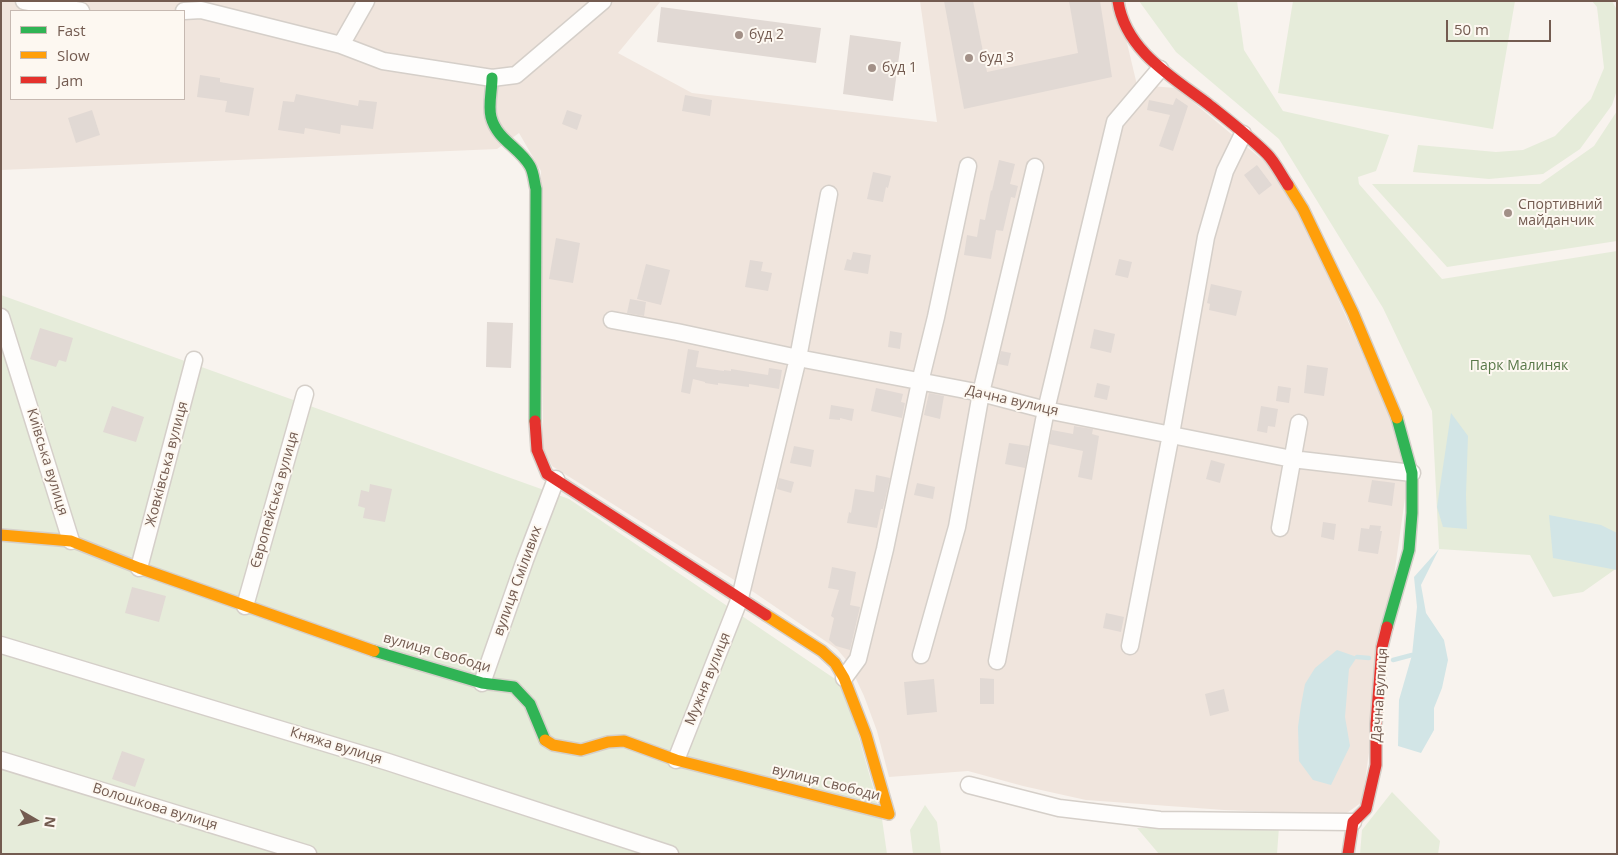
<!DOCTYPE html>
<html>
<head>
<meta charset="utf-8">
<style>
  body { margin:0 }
  #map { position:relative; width:1618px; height:855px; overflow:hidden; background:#f8f3ee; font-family:"Open Sans",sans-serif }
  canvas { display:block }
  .frame { position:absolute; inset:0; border:2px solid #735b50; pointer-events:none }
  .legend { position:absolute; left:10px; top:10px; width:175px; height:90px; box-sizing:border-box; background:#fdf8f1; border:1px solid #c6b9b1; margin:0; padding:6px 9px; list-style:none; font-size:15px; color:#735b50 }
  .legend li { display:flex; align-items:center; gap:10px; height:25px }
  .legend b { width:25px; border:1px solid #c6b9b1 }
  .north { position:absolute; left:10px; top:795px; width:50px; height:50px; -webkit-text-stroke:4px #fdf8f1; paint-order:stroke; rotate:98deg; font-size:14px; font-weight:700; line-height:20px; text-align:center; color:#735b50 }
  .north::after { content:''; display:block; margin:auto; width:18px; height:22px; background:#735b50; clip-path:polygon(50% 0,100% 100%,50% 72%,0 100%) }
  .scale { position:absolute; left:1446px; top:20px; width:105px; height:22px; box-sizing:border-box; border:2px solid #735b50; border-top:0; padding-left:6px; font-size:15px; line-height:18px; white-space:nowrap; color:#735b50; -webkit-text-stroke:4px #fdf8f1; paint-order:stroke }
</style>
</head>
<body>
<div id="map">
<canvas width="1618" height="855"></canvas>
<div class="frame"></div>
<ul class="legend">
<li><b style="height:6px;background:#30b455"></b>Fast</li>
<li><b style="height:6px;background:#ff9f0a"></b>Slow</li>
<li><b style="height:6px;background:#e5322d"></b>Jam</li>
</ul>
<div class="north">N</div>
<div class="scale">50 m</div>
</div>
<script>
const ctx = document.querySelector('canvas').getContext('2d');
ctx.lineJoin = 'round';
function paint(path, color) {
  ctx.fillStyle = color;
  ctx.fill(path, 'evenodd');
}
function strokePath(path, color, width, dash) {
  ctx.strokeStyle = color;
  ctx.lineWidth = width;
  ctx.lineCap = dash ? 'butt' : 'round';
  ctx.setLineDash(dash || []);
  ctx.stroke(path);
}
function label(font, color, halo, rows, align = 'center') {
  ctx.font = font + ' "Open Sans",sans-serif';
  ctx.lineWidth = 4;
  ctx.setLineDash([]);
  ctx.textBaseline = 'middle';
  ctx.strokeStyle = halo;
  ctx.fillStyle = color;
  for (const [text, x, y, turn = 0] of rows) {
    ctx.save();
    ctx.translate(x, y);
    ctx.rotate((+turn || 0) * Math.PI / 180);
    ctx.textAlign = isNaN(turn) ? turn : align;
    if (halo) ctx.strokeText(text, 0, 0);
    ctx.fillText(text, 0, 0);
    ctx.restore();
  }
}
paint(new Path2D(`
  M1 1H661L618 53 692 93 937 122 920 1H1117L1137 85 1176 88 1271 167 1299 211 1391 418 1407 484 1362 802 1344 815 1224 810 1086 800 1023 786 968 771 889 777 877 731 864 696 848 662 837 649 755 593 552 466 543 448 541 171 519 133 497 149 1 170ZM11 11H184V99H11Z`), '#f0e5dd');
paint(new Path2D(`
  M1139 1H1237L1244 50 1283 111 1389 135 1376 171 1358 177 1359 184 1442 279 1617 251V568L1583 592 1553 597 1530 555 1439 549 1432 411 1383 308 1279 139 1176 52Z
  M1293 1H1515L1493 129 1278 93Z
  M1592 1H1612L1617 10V90L1612 105 1580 149 1543 174 1489 179 1413 172 1418 145 1496 152 1523 150 1555 136 1591 99 1604 68 1597 7Z
  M1617 111V241L1447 267 1372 184H1540L1594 146Z
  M1 295 569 499 844 685 882 819 887 854H1Z
  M1392 792 1440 841 1438 854H1360L1362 830Z
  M925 805 937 822 941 854H913L910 830Z
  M1279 827 1277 854H1159L1137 828Z`), '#e6ecda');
paint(new Path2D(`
  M1451 413 1468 436 1466 495 1467 529 1443 527 1437 507Z
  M1549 515 1601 525 1617 533V570L1553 558Z
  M1439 549 1421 585 1426 613 1444 640 1448 660 1442 688 1434 708V730L1421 753 1398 746 1399 700 1412 655 1417 607 1414 577Z
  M1337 650 1357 657 1349 669 1345 717 1350 746 1331 785 1313 780 1299 761 1298 727 1301 705 1305 684 1315 668Z`), '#d2e5e6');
strokePath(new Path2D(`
  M1357 657 1369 658
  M1393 660 1412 655`), '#d2e5e6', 4.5);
paint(new Path2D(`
  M944 1H973L987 72 1078 53 1069 1H1100L1112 77 964 109Z
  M661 7 821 28 816 63 657 42Z
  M850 35 901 42 893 101 843 94Z
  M200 75 220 78V82L254 88 249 116 225 112 227 101 197 97Z
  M296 94 358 106 359 100 377 102 373 129 341 125 340 134 305 128 304 134 278 130 283 101 294 102Z
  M685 95 712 100 710 116 682 111Z
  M1176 98 1188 106 1173 151 1159 146 1170 115 1147 110 1149 100 1173 105Z
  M92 110 100 135 76 143 68 118Z
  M567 110 582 115 577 130 562 124Z
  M999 160 1015 164 1010 184 1018 186 1015 198 1011 197 1003 231 996 230 991 259 964 255 967 235 977 237 980 219 985 220 991 190 992 191Z
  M1257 165 1272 185 1259 195 1244 175Z
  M873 172 891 176 888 188 886 187 883 202 867 199Z
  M556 238 580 243 573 283 549 279Z
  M853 252 871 255 868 274 844 270 847 259 851 260Z
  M1119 259 1132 262 1128 278 1115 275Z
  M750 260 763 262 761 271 772 273 768 291 745 287Z
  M646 264 670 270 661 305 637 299Z
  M1211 284 1242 291 1236 316 1209 310 1210 304 1207 303Z
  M630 299 646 302 644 316 627 313Z
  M487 322 513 323 511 368 486 367Z
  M40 328 73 338 66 362 59 360 56 367 30 359Z
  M1094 329 1115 334 1111 353 1090 348Z
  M890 331 902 333 900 349 888 347Z
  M688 349 699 351 696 367 724 371V370L731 371V369L768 375 769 368 782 370 779 389 749 384V387L718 383V385L705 383V382L693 379 690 394 681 392Z
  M1001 351 1011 353 1008 366 998 364Z
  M1307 365 1328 368 1324 396 1304 393Z
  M1097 383 1110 386 1107 400 1094 397Z
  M1278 386 1291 388 1289 403 1276 401Z
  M876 388 903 394 901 402 905 403 902 418 871 411Z
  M929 393 944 396 940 419 924 415Z
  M831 405 854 409 852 421 840 418V420L829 419Z
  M112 406 144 417 136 442 103 432Z
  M1261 406 1278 409 1275 427 1268 426 1267 433 1257 431Z
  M1074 426 1093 429 1092 434 1099 436 1092 480 1078 477 1083 451 1049 444 1052 430 1073 434Z
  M1009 443 1029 446 1025 468 1005 464Z
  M794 446 814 450 811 467 790 463Z
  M1211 460 1225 464 1220 483 1206 479Z
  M876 475 890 478 883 509H881L877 528 847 523 849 512 851 513 855 489 874 492Z
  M779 478 794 482 791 493 777 489Z
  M1372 480 1395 483 1392 506 1368 502Z
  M917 483 935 487 933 499 914 495Z
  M370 484 392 489 385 522 363 518 365 508 358 506 361 490 369 492Z
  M1323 522 1336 524 1334 540 1321 537Z
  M1370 525 1381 526 1380 531H1382L1378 554 1358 551 1361 528 1369 529Z
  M832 567 856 572 850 605 860 607 850 650 836 646 829 640 834 618 831 616 839 590 828 588Z
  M132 587 166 596 159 622 125 613Z
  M1106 613 1124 617 1121 632 1103 628Z
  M980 678 994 679V704H980Z
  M934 679 937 712 907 715 904 682Z
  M1224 689 1229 711 1210 716 1205 694Z
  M122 751 145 759 135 787 112 779Z`), '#e1d9d4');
const street = new Path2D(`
  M24 1 81 11
  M184 11 201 10 341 45 383 61 492 78 516 75 603 1
  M341 45 366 1
  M1 317 71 541
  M612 320 677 332 798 358 981 393 1046 410 1292 459 1412 473
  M1280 528 1299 423
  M139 568 194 360
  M245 606 305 394
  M1 645 388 762 670 854
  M1130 646 1171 434 1206 237 1225 171 1243 134
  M921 655 957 527 981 393 1035 167
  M997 661 1046 410 1115 122 1160 69
  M844 678 858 659 885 549 920 382 936 317 968 166
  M482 683 525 560 556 479
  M1 760 308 854
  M676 760 740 598 798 358 829 194
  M969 785 1059 808 1160 820 1353 822`);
const fast = new Path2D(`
  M492 78C492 91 488 105 491 117 497 140 519 147 530 166 534 173 534 182 536 189L535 421
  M1387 627 1409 550 1412 513V473L1397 418
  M374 651 482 683 514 687 530 704 545 740`);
const slow = new Path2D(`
  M1288 185 1303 209 1353 313 1397 418
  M1 535 71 541 139 568 374 651
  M766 615 822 651 835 663 844 678 866 735 889 814
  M545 740 553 745 581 750 608 742 624 741 676 760 889 814`);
const jam = new Path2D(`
  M1118 1C1125 50 1172 77 1208 104 1228 120 1249 136 1267 154 1275 162 1281 175 1288 185
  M535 421 537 450 547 474 766 615
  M1348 854 1353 822 1366 809 1376 765V724L1382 647 1387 627`);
strokePath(street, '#d5cfc9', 19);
strokePath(fast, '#d5cfc9', 14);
strokePath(slow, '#d5cfc9', 14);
strokePath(jam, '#d5cfc9', 14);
strokePath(street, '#fefdfc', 16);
strokePath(fast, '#30b455', 11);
strokePath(slow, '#ff9f0a', 11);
strokePath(jam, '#e5322d', 11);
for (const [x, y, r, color] of [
  [739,35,5,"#a29087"],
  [969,58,5,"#a29087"],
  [872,68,5,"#a29087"],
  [1508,213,5,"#a29087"]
]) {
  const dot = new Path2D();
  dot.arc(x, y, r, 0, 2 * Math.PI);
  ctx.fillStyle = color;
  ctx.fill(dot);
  strokePath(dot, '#fdf8f1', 2);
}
label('14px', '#735b50', '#fdf8f1', [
  ["буд 2",749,35],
  ["буд 3",979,58],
  ["буд 1",882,68],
  ["Спортивний",1518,205],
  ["майданчик",1518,221]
], 'left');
label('14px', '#597849', '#fdf8f1', [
  ["Парк Малиняк",1519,366]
]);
label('14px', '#735b50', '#fdf8f1', [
  ["Дачна вулиця",1012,401,13],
  ["Київська вулиця",47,462,73],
  ["Жовківська вулиця",167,464,-75],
  ["Європейська вулиця",275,500,-74],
  ["вулиця Сміливих",518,581,-70],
  ["вулиця Свободи",437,653,16],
  ["Мужня вулиця",708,679,-68],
  ["Дачна вулиця",1380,695,-86],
  ["Княжа вулиця",336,746,17],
  ["вулиця Свободи",826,783,14],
  ["Волошкова вулиця",155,807,17]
]);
</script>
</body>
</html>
